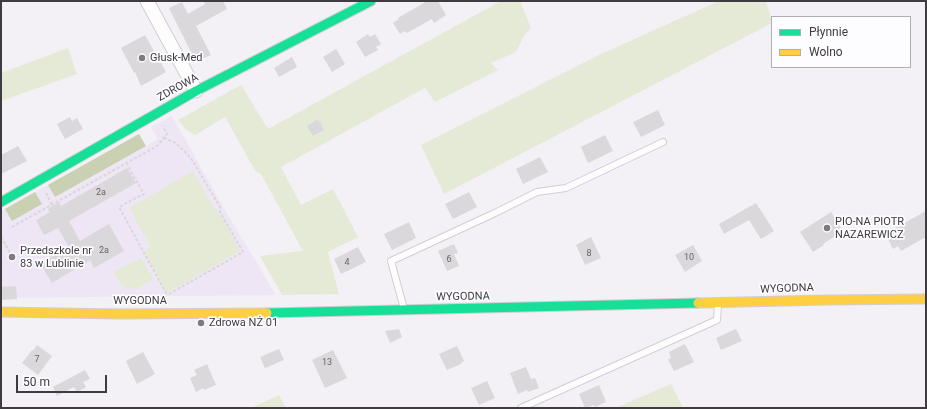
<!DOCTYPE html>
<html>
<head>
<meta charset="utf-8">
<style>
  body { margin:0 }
  #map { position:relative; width:927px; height:409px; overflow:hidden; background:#f3f0f6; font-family:Roboto,sans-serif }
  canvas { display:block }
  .frame { position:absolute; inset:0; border:2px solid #3f3b41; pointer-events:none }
  .legend { position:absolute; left:771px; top:16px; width:140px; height:52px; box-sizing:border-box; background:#fdfcff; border:1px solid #b1afb3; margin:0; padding:5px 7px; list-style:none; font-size:12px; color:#3f3b41 }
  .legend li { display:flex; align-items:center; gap:8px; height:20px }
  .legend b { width:20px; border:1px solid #b1afb3 }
  .scale { position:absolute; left:16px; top:375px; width:91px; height:18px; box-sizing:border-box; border:2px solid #3f3b41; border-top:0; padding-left:5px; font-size:12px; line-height:14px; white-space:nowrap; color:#3f3b41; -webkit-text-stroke:3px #fdfcff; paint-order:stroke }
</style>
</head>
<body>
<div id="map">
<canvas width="927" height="409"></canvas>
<div class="frame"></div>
<ul class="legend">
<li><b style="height:5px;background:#16e098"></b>Płynnie</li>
<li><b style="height:5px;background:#ffcf43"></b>Wolno</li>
</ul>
<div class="scale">50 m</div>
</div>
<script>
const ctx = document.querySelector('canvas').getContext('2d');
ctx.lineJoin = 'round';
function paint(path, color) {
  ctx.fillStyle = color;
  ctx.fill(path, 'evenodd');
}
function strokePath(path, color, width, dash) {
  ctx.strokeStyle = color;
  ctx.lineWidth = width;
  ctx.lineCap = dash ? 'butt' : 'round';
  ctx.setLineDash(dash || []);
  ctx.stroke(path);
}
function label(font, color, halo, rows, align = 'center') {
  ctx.font = font + ' Roboto,sans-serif';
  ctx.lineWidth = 3.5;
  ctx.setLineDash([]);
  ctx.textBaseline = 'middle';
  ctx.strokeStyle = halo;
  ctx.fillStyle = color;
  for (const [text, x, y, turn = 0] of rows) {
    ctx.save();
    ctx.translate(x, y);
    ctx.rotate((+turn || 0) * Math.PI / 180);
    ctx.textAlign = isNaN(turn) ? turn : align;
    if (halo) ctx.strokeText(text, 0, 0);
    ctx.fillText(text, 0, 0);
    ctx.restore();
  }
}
paint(new Path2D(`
  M172 116 226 212 276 295 1 298V211L139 134 146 146 158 139 151 127Z`), '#eee6f4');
paint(new Path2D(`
  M501 1H520L531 28 525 34 516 52 491 63 498 70 435 102 425 88 281 167 301 205 333 189 358 237 328 252 339 294 282 295 260 256 303 251 261 174 256 172 225 117 195 135 186 130 178 120 241 85 268 129Z
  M719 1H766L772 23 444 194 421 145 599 55Z
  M68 48 77 74 1 101V73Z
  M193 171 215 210 217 209 240 251 167 293 144 251 151 247 129 208Z
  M141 258 154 279 136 289 122 287 114 272Z
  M671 384 683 408H615L620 406Z
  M279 395 286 408H251Z`), '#e5ead6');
paint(new Path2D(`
  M139 134 146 146 55 197 48 185Z
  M35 192 42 204 12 221 5 209Z`), '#cad1b2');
paint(new Path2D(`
  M204 1H223L227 9 196 26 211 55 196 62 169 8 182 2 188 14 205 4Z
  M427 1H438L446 15 434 23 432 19 407 33 405 31 400 34 393 23 399 19 398 18Z
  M368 34 370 37 375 34 381 44 376 47 378 50 365 57 356 42Z
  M145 35 166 72 141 86 135 72 134 73 121 48Z
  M336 49 345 64 332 72 323 57Z
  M292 57 297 67 279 77 274 68Z
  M658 110 665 125 641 137 633 122Z
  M70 117 72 121 77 118 83 129 65 139 57 124Z
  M318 119 324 130 313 136 307 126Z
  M605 135 613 151 588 163 581 147Z
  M18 146 27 161 1 174V155Z
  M540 157 548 172 523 184 516 169Z
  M127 168 136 183 69 221 80 241 109 224 124 251 94 268 90 260 52 283 40 263 69 247 58 228 44 235 36 220 50 212 48 209 59 202 61 206Z
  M469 192 477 207 453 219 445 204Z
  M756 203 774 231 761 239 749 220 724 234 719 224Z
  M926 211V237L901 251 898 246 893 249 888 239 893 237 890 231Z
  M831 212 843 231 823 244 824 245 813 252 800 232Z
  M409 222 416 238 392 250 384 234Z
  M591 237 601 258 585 265 576 245Z
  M454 244 458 253 454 254 459 266 447 271 438 251Z
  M693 245 702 261 685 272 675 255Z
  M358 247 366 262 341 274 334 259Z
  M16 286 17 299 1 300V287Z
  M399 329 402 337 390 343 385 331Z
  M736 329 742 341 721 350 716 338Z
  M685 344 694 362 674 371 668 359 671 358 669 352Z
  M37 345 52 356 38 375 22 363 32 350 33 351Z
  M457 346 464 361 461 363V364L447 370 439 354Z
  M279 349 284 360 265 368 260 357Z
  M333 350 347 378 325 388 312 360Z
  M143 352 155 374 137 384 126 361Z
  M207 364 216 385 204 390 203 388 196 392 190 378 197 375 194 370Z
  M526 367 531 379 535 378 539 388 528 392 527 390 518 394 510 373Z
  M85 370 90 379 83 382 86 387 77 392 74 387 57 396 53 387Z
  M487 381 495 398 479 405 471 388Z
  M599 385 606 402 595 407 594 405 585 408 579 394Z`), '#dbd8dc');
const lane = new Path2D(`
  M404 309 391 261 495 213 537 192 566 188 663 142
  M521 408 717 320 718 305`);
const street = new Path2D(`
  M147 1 196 91`);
const fast = new Path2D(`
  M1 202 196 91 371 1
  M267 313 698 303`);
const slow = new Path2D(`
  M698 303 828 300 926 299
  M1 312 119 314 267 313`);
strokePath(lane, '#d1ced3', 8);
strokePath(street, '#d1ced3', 15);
strokePath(fast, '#d1ced3', 11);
strokePath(slow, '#d1ced3', 11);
strokePath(new Path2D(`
  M126 163 144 194 119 207 166 293 169 294 243 252 220 212V207L191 158 176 143 164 138
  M46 193 52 205
  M12 227 157 146 167 134 163 126
  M1 239 2 238 11 255`), '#d9d7da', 2, [3, 2]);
strokePath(lane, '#fdfdfe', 6);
strokePath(street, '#fdfdfe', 13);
strokePath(fast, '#16e098', 9);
strokePath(slow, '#ffcf43', 9);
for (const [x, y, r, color] of [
  [142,58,4,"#7e7a80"],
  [827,228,4,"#7e7a80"],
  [12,257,4,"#7e7a80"],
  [201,323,4,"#7e7a80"]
]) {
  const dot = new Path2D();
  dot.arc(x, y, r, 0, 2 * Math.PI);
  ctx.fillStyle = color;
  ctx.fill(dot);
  strokePath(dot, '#fdfcff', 1.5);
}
label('9px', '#676368', null, [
  ["2a",101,193],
  ["2a",104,251],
  ["8",589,254],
  ["10",689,258],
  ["6",449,260],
  ["4",347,263],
  ["7",37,360],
  ["13",327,363]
]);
label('11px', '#3f3b41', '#fdfcff', [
  ["Głusk-Med",150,58],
  ["PIO-NA PIOTR",835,222],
  ["NAZAREWICZ",835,235],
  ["Przedszkole nr",20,251],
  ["83 w Lublinie",20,264],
  ["Zdrowa NŻ 01",209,323]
], 'left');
label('11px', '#3f3b41', '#fdfcff', [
  ["ZDROWA",178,88,-29],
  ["WYGODNA",787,289,-2],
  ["WYGODNA",463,297,-1],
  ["WYGODNA",140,301]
]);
</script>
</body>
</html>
